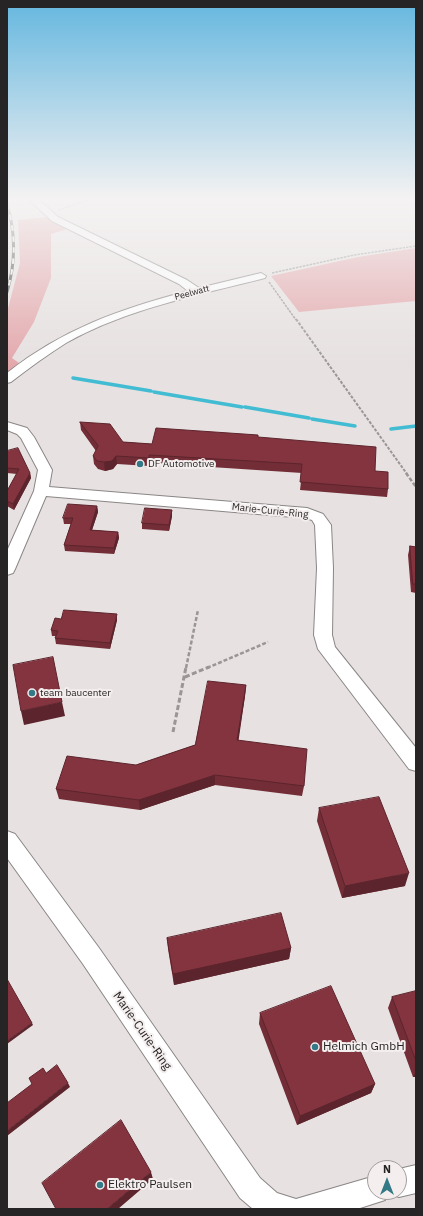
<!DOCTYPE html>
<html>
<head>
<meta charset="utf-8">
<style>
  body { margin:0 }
  #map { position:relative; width:423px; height:1216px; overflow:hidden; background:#e7e1e1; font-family:"IBM Plex Sans",sans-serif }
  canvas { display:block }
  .frame { position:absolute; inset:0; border:8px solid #262424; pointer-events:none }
  .north { position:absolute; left:367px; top:1160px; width:40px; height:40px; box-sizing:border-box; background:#f4eeee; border:1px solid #a29d9d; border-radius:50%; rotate:0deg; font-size:11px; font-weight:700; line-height:16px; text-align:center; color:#262424 }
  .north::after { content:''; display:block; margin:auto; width:14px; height:18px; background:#337986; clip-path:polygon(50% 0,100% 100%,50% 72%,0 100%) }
</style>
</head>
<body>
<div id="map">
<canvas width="423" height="1216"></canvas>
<div class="frame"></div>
<div class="north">N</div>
</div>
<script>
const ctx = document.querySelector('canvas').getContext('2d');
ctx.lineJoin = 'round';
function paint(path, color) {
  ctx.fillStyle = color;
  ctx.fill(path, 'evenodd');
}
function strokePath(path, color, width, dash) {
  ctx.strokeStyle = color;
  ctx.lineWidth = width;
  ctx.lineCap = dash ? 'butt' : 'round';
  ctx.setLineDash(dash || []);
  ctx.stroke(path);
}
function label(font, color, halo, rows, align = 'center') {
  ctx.font = font + ' "IBM Plex Sans",sans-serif';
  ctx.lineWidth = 4;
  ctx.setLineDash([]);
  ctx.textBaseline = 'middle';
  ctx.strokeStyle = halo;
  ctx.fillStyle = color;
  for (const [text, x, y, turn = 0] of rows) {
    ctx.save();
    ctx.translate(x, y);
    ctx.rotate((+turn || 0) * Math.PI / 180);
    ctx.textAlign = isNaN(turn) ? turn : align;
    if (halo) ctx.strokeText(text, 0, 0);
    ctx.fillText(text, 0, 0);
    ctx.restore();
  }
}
paint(new Path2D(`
  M47 217 67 229 51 234V278L34 322 12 358 19 363 7 374V312L20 263 18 220Z
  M416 248V301L299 312 271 276 358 257Z`), '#e3a7ab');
strokePath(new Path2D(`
  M73 378 151 391
  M154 392 242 407
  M245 407 309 418
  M312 419 355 426
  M391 429 416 426`), '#42bcd2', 3.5);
const minor = new Path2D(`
  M26 197H36L58 217 187 280 199 288 261 273 266 276 265 278C198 295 126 309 66 343 47 355 29 368 11 382L7 383V373C63 329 120 309 188 291L179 284 52 221Z
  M7 422 27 428 34 437 52 470 49 487 307 508 323 514 331 525 333 568 332 635 335 647 416 748V771L409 769 318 649 314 635 317 568 315 525 312 520 305 518 46 496 15 569 13 573 7 575V551L34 491 38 470 21 438 17 434 7 430Z
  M7 831 15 834 99 948 260 1178 277 1193 296 1199 375 1176V1192H388L385 1200 357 1209H253L240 1198 83 964 7 858Z
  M416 1165V1193L399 1197 389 1193 399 1192V1169Z`);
strokePath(minor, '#8b8686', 2);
strokePath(new Path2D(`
  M59 210 95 197
  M272 273 354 255 416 246
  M269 282 296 320`), '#9a9696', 1.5, [2.5, 1]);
strokePath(new Path2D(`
  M296 319 407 474`), '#9a9696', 2, [3, 1.5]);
strokePath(new Path2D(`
  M406 473 416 487
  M186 668 198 610
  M207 668 268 642`), '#9a9696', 2.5, [4, 2]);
strokePath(new Path2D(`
  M185 677 209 667
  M173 732 186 667`), '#9a9696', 3, [5, 2.5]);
paint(minor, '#fff');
const rail = new Path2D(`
  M7 204C16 234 16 262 7 292`);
strokePath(rail, '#444242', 3);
strokePath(rail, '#f4eeee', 2, [5.5]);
paint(new Path2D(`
  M80 422 123 442 152 444 258 437 375 471 388 489 387 497 300 490 302 473 150 463 149 466 117 464 113 469 105 471 98 469 94 464 93 456 96 451 81 430Z
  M7 451 30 473 31 478 14 510 7 506V491L17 474 7 473Z
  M97 506 98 512 92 530 118 532 119 538 114 554 65 551 64 545 71 524H64L63 518Z
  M172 510V516L169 531 142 529V523Z
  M410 546 416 547V593L411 592 408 555Z
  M61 619 117 620 110 649 56 644 55 638 56 636H52L51 630Z
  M246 685 245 696 238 740 304 786 302 796 215 785 140 810 59 799 56 789 136 765 195 745Z
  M319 808 405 886 342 898 317 821Z
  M167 938 291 948 289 959 174 985 168 949Z
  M416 991V1077H413L388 1008 392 997Z
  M260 1013 375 1084 371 1093 297 1125 259 1024Z`), '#722d36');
paint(new Path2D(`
  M149 455 150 463 149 466Z
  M116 456 117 464 113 469 105 471 104 462Z
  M30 473 31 478 14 510 13 504Z
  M97 506 98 512 90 536V530Z
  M172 510V516L169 531V525Z
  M118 532 119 538 114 554V548Z
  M117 614V620L110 649V643Z
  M246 685 245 696 237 751V740Z
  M62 702 65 716 24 725 21 711Z
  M215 775V785L140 810 139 800Z
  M409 873 405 886 342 898 345 886Z
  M291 948 289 959 174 985 173 974Z
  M32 1023 33 1025 7 1044V1041Z
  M416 1072V1077H413Z
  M68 1083 70 1087 7 1136V1131Z
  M375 1084 371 1093 297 1125 300 1116Z
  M151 1172 153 1179 118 1209H107Z`), '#5c242c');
const building = new Path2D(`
  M80 422 110 424 123 442 152 444 156 428 258 435V437L376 447 375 471 388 472V489L300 482 302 464 149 455V458L116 456 112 461 104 462 97 461 93 456 98 446Z
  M18 448 30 473 13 504 7 501V491L19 469 7 468V451Z
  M68 504 97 506 90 530 118 532 114 548 64 545 73 518H63Z
  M145 508 172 510 169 525 142 523Z
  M410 546 416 547V584H413Z
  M64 610 117 614 110 643 55 638 58 631 51 630 55 618 61 619Z
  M53 657 62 702 21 711 13 665Z
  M208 681 246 685 237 740 307 749 304 786 215 775 139 800 56 789 67 756 136 765 195 745Z
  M379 797 409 873 345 886 319 808Z
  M281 913 291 948 173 974 167 938Z
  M7 979 32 1023 7 1041Z
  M331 986 375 1084 300 1116 260 1013Z
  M416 991V1061L392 997Z
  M57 1065 68 1083 7 1131V1103L32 1084 29 1078 43 1068 46 1073Z
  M121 1120 151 1172 107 1209H56L42 1183Z`);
paint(building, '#84343f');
strokePath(building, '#5c242c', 1);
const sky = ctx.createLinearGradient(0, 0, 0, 367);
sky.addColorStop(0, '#65b7df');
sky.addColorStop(0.54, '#f4f2f2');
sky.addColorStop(1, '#f4f2f200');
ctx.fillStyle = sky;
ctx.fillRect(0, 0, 423, 367);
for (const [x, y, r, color] of [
  [140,464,4,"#337986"],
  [32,693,4,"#337986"],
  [315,1047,4,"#337986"],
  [100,1185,4,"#337986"]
]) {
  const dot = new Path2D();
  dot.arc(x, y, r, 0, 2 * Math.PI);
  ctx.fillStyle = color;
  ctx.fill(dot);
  strokePath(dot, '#f4eeee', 1.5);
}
label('9px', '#262424', '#f4eeee', [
  ["Peelwatt",192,293,-15]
]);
label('10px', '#262424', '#f4eeee', [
  ["DF Automotive",148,464],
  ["team baucenter",40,693]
], 'left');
label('10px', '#262424', '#f4eeee', [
  ["Marie-Curie-Ring",270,511,6]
]);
label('12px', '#262424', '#f4eeee', [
  ["Marie-Curie-Ring",142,1031,55]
]);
label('12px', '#262424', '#f4eeee', [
  ["Helmich GmbH",323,1047],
  ["Elektro Paulsen",108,1185]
], 'left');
</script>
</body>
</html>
